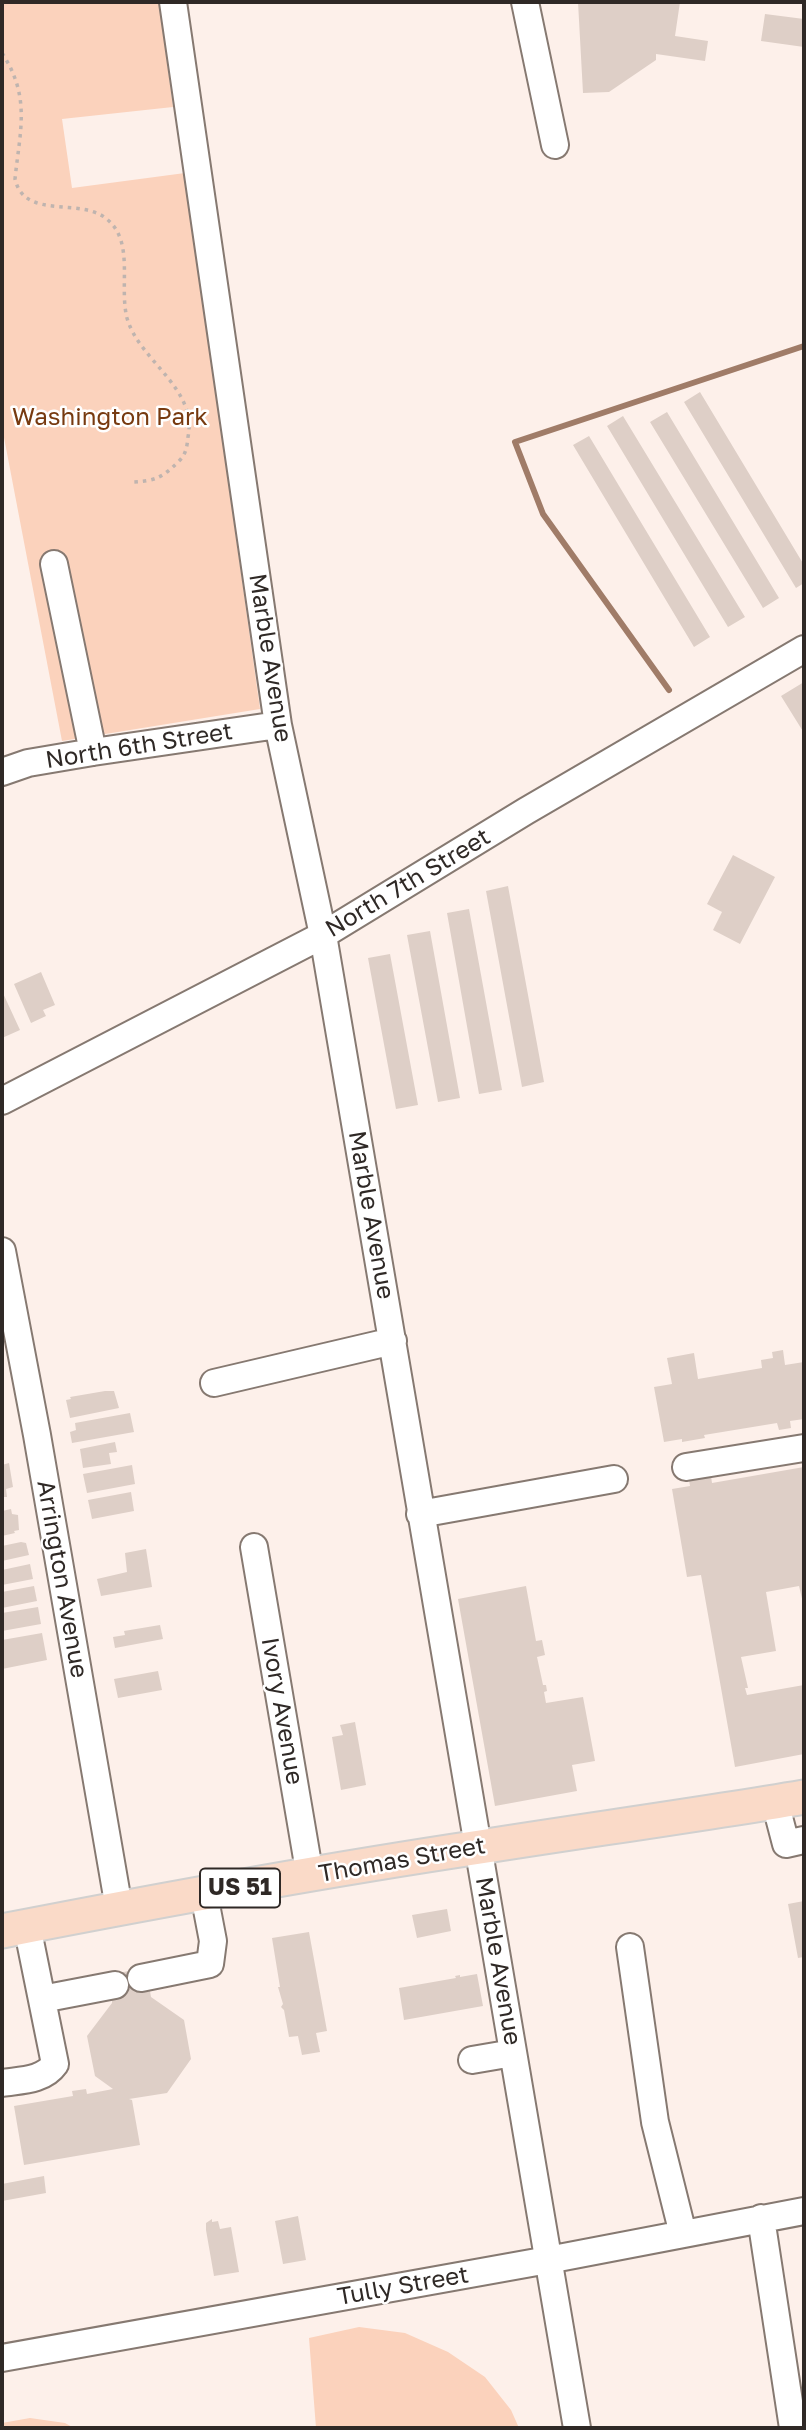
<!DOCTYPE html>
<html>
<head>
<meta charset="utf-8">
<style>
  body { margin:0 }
  #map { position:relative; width:806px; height:2430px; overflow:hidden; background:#fdf0ea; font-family:"Golos Text",sans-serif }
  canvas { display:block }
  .frame { position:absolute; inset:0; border:4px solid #2f2926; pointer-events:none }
</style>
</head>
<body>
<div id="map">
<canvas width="806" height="2430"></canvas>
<div class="frame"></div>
</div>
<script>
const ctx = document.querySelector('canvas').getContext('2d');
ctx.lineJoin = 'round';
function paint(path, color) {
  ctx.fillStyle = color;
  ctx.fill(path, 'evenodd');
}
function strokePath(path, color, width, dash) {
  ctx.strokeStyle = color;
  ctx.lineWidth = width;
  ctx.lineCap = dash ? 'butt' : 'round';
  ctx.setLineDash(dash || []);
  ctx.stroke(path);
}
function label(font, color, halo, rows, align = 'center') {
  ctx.font = font + ' "Golos Text",sans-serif';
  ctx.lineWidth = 5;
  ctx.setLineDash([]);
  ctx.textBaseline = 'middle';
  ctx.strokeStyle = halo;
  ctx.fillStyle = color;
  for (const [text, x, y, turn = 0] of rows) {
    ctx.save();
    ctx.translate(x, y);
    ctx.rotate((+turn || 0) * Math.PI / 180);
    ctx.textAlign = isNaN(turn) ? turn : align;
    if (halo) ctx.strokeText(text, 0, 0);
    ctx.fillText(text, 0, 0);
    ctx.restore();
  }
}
paint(new Path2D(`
  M2 2H159L173 107 62 119 72 188 185 173 260 709 62 741 2 427Z
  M359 2327 405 2333 448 2352 485 2377 511 2410 519 2428H316L309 2338Z
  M30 2418 65 2423 74 2428H2V2423Z`), '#fbd2bc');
strokePath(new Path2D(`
  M669 690 543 514 515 442 804 346`), '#a07c68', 6);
paint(new Path2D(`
  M578 2H680L675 36 708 41 705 61 656 54V60L609 92 583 93Z
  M765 14 804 19V47L761 41Z
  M700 392 804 565V583L796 588 684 402Z
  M667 412 779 598 763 608 650 422Z
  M623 416 745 617 728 627 607 426Z
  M589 436 710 637 694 647 573 445Z
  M804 682V733L781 696Z
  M733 855 775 877 740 944 713 930 722 912 707 904Z
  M508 886 544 1082 522 1087 486 891Z
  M469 909 502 1090 479 1094 447 913Z
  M430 931 460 1098 438 1102 407 935Z
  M390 954 418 1105 396 1109 368 958Z
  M41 972 55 1005 43 1010 46 1016 31 1023 14 984Z
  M2 991 20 1030 2 1038Z
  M783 1350 785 1365 804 1362V1419L790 1421 791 1428 779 1430 777 1423 704 1435 705 1438 682 1442V1439L664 1442 654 1387 672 1384 667 1358 694 1353 698 1379 762 1368 761 1360 773 1358 772 1352Z
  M105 1391H114L119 1408 70 1418 66 1400 71 1399 70 1397Z
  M130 1413 134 1432 72 1443 70 1432 76 1430 75 1423Z
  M115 1442 117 1452 109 1453 111 1464 83 1468 80 1449Z
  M9 1463 13 1487 6 1489 7 1497H2V1465Z
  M132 1465 135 1484 87 1493 83 1474Z
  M804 1467V1607L799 1586 766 1592 776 1651 741 1657 748 1688H745L747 1695 804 1685V1754L735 1767 701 1575 687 1577 672 1489 690 1486 689 1480 711 1476 712 1483Z
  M131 1492 134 1511 92 1519 88 1500Z
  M11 1509 12 1514 18 1515 19 1530 14 1531 15 1533 2 1536V1511Z
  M21 1542 26 1543 29 1555 2 1561V1546Z
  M146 1549 152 1587 101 1596 97 1579 127 1572 125 1553Z
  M30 1564 33 1579 2 1585V1570Z
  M34 1586 37 1601 2 1608V1592Z
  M526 1586 536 1641 542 1640 545 1655 537 1657 543 1685H546L547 1691 544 1692 546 1703 583 1697 595 1761 572 1765 577 1791 495 1806 458 1599Z
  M38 1607 41 1624 2 1631V1613Z
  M160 1625 163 1639 115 1648 113 1637 125 1635 124 1631Z
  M42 1633 47 1660 2 1669V1640Z
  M158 1671 162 1690 118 1698 114 1679Z
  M355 1722 366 1785 341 1790 332 1737 343 1735 340 1725Z
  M804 1901V1957L798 1958 788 1904Z
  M447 1909 451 1931 417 1938 412 1915Z
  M309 1932 327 2031 316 2033 320 2052 302 2055 298 2036 289 2037 284 2010 281 2007 283 2004 278 1987H280L272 1938Z
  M139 1969 143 1992 150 1991 151 1997 184 2020 191 2059 167 2093 129 2099 132 2100 140 2145 24 2165 14 2106 73 2096 72 2091 86 2089 87 2094 113 2089 95 2076 87 2036 112 2003 113 1974Z
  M477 1974 483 2006 404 2020 399 1988 456 1978 455 1976 460 1975V1977Z
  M44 2176 46 2193 2 2201V2184Z
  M298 2216 306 2260 283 2264 275 2221Z
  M212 2219V2222L218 2221 220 2229 231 2227 239 2272 214 2276 206 2230V2223Z`), '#decfc7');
const minor = new Path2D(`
  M173 2 278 725 323 935 577 2428
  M525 2 555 145
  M54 564 93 752
  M2 772 28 763 93 752 278 725
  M2 1101 323 935 526 811 804 649
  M2 1251 37 1435 119 1908
  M214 1383 393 1341
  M686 1467 804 1448
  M420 1514 614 1479
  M254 1547 310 1876
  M775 1802 786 1844 804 1840
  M630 1947 655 2122 683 2234
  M141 1978 210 1964 213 1941 204 1894
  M42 1999 115 1985
  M472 2060 513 2053
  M2 2083C20 2080 43 2081 55 2064L27 1926
  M761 2218 793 2428
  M2 2358 548 2260 804 2211`);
const major = new Path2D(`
  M2 1931C161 1900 320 1871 480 1847 588 1830 697 1815 804 1797`);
strokePath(minor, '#867971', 30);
strokePath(major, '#d1d0cf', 37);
strokePath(new Path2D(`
  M2 53C31 97 20 130 15 179 25 222 83 195 109 221 134 244 119 287 127 318 139 361 198 388 188 437 187 447 186 454 179 461 163 477 156 481 133 482`), '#bfb4af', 3.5, [3.5, 5]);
strokePath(minor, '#fff', 26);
strokePath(major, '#fadac8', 33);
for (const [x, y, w] of [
  [240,1888,80]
]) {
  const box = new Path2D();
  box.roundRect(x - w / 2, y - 19.5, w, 39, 5);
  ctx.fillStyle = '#fff';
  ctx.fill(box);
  strokePath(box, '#2f2926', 2);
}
label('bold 23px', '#2f2926', null, [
  ["US 51",240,1888]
]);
label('24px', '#773a10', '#fff', [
  ["Washington Park",110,417]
]);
label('24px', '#2f2926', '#fff', [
  ["Marble Avenue",270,658,81],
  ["North 6th Street",139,746,-9],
  ["North 7th Street",408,883,-31],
  ["Marble Avenue",371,1215,80],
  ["Arrington Avenue",62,1579,80],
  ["Ivory Avenue",282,1711,80],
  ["Thomas Street",402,1860,-10],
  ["Marble Avenue",498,1961,80],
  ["Tully Street",403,2286,-10]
]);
</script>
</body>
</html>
